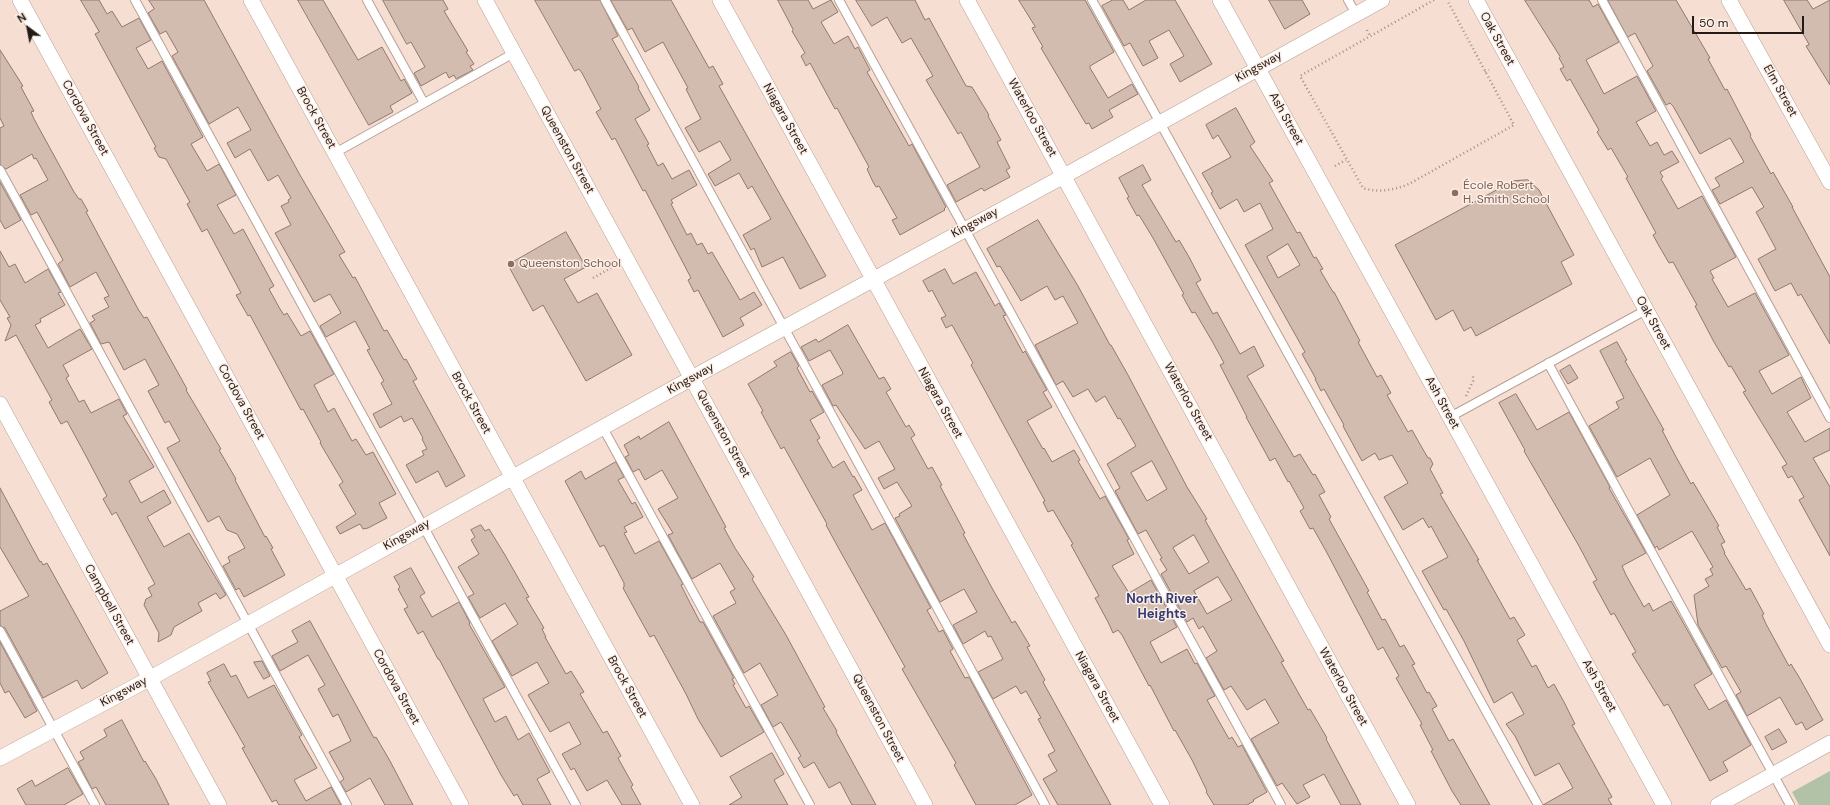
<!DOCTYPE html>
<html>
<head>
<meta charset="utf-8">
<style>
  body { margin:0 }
  #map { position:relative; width:1830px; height:805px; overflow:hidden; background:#f7ded2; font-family:"DM Sans",sans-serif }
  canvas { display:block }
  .north { position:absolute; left:8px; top:8px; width:40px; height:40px; -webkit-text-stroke:3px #fdeee6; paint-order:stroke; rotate:328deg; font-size:11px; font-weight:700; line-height:16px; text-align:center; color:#241b17 }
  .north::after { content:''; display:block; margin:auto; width:14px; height:18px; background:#241b17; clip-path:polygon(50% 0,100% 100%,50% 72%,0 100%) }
  .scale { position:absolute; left:1692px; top:16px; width:112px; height:18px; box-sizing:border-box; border:2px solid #241b17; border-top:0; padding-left:5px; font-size:12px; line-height:14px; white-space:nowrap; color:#241b17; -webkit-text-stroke:3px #fdeee6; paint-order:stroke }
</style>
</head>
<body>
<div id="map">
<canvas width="1830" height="805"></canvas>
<div class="north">N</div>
<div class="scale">50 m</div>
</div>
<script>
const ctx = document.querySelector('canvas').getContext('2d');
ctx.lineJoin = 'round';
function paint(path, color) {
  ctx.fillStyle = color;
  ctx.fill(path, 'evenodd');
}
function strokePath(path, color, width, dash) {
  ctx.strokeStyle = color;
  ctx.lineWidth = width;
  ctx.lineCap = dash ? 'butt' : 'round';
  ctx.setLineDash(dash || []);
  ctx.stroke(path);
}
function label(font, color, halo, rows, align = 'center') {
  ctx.font = font + ' "DM Sans",sans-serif';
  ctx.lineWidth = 3;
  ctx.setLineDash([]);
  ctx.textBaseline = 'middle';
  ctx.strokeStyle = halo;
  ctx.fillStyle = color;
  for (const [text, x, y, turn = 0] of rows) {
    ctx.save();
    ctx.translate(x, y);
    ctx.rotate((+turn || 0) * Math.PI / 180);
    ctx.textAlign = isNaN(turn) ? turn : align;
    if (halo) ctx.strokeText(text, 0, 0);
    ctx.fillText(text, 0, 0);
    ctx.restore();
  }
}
paint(new Path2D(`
  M1830 771V805H1799L1792 792Z`), '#b2c2a7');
const building = new Path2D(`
  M81 0H99L107 14 112 11 122 27 139 18 151 40 136 48 148 69 162 61 203 137 191 144 207 171 219 164 236 195 217 205 234 234 243 229 274 286 269 289 280 309 284 315 287 313 301 336 310 331 334 374 314 385 328 412 334 408 352 441 356 439 366 455 373 452 396 494 379 503 387 518 368 528 363 529 360 524 340 534 336 527 356 514 339 485 343 482 320 443 321 442 303 409 301 410 250 315 248 316 236 295 241 293 207 229 202 232 187 204 190 202 166 159 159 157 154 148 156 147 95 34 99 32Z
  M149 0H204L300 175 345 252 339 255 353 278 355 277 384 331 387 330 404 360 406 359 417 379 413 381 465 476 446 487 438 471 416 483 406 465 424 455 422 451 427 449 422 439 423 438 412 418 404 422 401 416 380 428 373 414 392 404 381 383 384 381 367 350 370 349 355 321 326 337 320 326 341 313 330 294 314 302 275 233 291 225 281 206 289 202 288 200 291 198 278 175 268 181 250 149 235 158 227 143 251 130 238 107 209 124 172 56 178 52 166 31 160 34 148 13 154 9Z
  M298 0H323L358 60 382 47 401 81 404 79 412 93 390 106 393 112 369 125Z
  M383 0H443L448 9 444 11 468 51 466 52 474 64 470 66 473 70 456 79 454 75 449 78 446 72 421 86 414 73 425 67 411 42 407 44Z
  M535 0H600L618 36 612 39 639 87 638 88 650 110 635 119 649 144 647 145 658 166 663 163 672 179 689 170 697 185 671 200 673 203 671 204 687 235 691 233 697 245 702 243 708 254 712 252 740 300 754 292 762 305 740 318 744 325 723 337 698 290 694 292 688 280 691 278 645 190 643 191 615 138 612 140 596 112 601 109 582 73 579 69 575 71Z
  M611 0H671L709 68 713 66 723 84 719 86 826 276 800 289 783 257 762 267 754 248 751 250 743 235 771 219 752 186 748 189 739 173 715 186 708 174 731 160 720 141 699 152 685 128 701 119 686 89 688 88 663 42 645 52 632 28 628 30Z
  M778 0H808L813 9 831 0 838 12 821 22 834 44 848 36 855 49 858 47 870 70 867 72 909 146 912 144 946 207 944 209 945 210 900 235 892 220 897 218 879 186 876 187 873 182 867 169 869 167 837 108 835 109 810 63 806 66 801 56 805 53 792 31 793 30Z
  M856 0H915L925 20 929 18 966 86 972 87 989 115 988 116 1001 140 997 142 1010 168 1006 170 1010 177 984 191 982 188 956 202 947 185 980 167 961 132 958 134 926 80 933 76 911 38 902 43 887 17 872 26Z
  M1019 0H1085L1114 52 1090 66V68L1108 98 1132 84 1138 94 1109 110 1113 117 1092 129 1089 123 1086 124 1041 48 1043 47 1032 28 1035 27Z
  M1113 0H1123L1129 10 1146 0H1175L1212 64 1180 82 1170 64 1184 56 1169 30 1149 41 1158 58 1143 66 1130 43 1124 46 1102 6Z
  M1269 0H1302L1310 14 1285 29Z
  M1525 0H1589L1593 7 1598 4 1619 42 1586 60 1604 94 1637 76 1656 111 1636 122 1650 146 1657 142 1664 155 1672 151 1679 162 1660 172 1663 177 1661 179 1678 209 1702 196 1736 257 1710 271 1714 278 1712 279 1728 307 1755 293 1789 355 1759 371 1772 394 1801 377 1811 398 1787 412 1805 442 1830 428V450L1813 458 1830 487V556L1799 500 1804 497 1792 476 1788 478 1782 467 1787 464 1743 392 1746 391 1731 366 1729 367 1714 342 1695 306 1697 305 1673 262 1669 263 1659 246 1653 235 1656 233 1626 178 1628 177 1611 148 1608 150 1597 132 1599 130 1570 79 1567 81 1560 69 1564 67 1559 58 1560 57Z
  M1608 0H1676L1710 58 1708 59 1725 90 1727 89 1751 135 1750 136 1771 174 1773 172 1793 207H1792L1830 277V344L1801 294 1798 296 1791 283 1775 291 1758 259 1776 249 1756 212 1764 207 1752 187 1720 204 1712 190 1720 186 1715 178 1744 162 1730 138 1700 154 1673 106 1670 103 1666 105 1647 71 1653 66 1635 33 1628 37Z
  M1784 0H1807L1813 9 1830 0V85L1806 46 1809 45Z
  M0 50 23 86 21 87 34 111 31 112 34 119 74 192 79 199H81L88 211 86 212 138 309 144 318 147 317 187 389 186 390 221 449 219 450 236 479 235 480 265 537 266 536 273 548 271 549 285 575 244 597 239 588 236 590 223 566 230 562 228 557 245 548 237 534 227 530 219 516 208 522 167 448 180 441 169 421 165 423 148 391 159 385 145 359 124 370 109 342 101 344 90 323 95 320 92 316 109 307 104 298 109 296 96 272 70 287 58 264 63 260 43 223 37 212 31 215 20 195 48 180 36 158 34 159 32 154 6 169 0 165V128L4 126 0 118Z
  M1236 108 1255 142 1250 146 1273 181 1269 183 1297 233 1300 232 1314 258 1316 257 1323 269 1320 270 1333 292H1334L1360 341 1358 342 1377 377 1381 375 1391 393 1387 395 1408 432 1412 430 1421 446 1428 458H1430L1433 464 1430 469 1443 493 1440 494 1479 560H1477L1510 619 1514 617 1525 635 1517 640 1532 667 1536 665 1548 688 1554 684 1564 702 1575 724 1572 725 1612 797 1608 799 1612 805H1543L1573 788 1559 763 1535 776 1515 736 1506 724 1524 714 1512 692 1494 703 1464 641 1446 609 1444 610 1422 571 1448 557 1431 526 1429 528 1423 518 1403 530 1384 497 1408 483 1392 455 1379 460 1375 453 1362 461 1343 426 1344 425 1324 389 1321 391 1315 379H1316L1302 354 1305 352 1245 245 1273 229 1260 203 1244 212 1237 199 1220 209 1211 193 1213 192 1202 173 1231 157 1218 135 1213 139 1206 125ZM1288 244 1300 265 1278 278 1267 257Z
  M1143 165 1151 180 1142 185 1176 242 1179 240 1189 257 1201 280 1196 283 1213 314 1217 312 1240 354 1254 346 1264 366 1247 376 1294 457 1300 454 1313 475 1315 474 1325 492 1319 495 1331 517 1329 519 1369 591 1367 592 1382 620 1385 619 1400 647 1404 645 1415 664 1412 665 1427 693 1429 692 1437 706 1432 709 1449 741 1453 739 1490 805H1461L1452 791 1431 751 1433 750 1420 725 1422 724 1396 678 1399 676 1383 647 1378 650 1326 551 1313 528 1310 529 1300 511 1304 508 1289 481 1288 482 1275 458 1270 461 1246 417H1247L1220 365 1224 363 1212 341 1195 312 1192 313 1182 295 1184 294 1153 238 1139 215 1137 216 1127 198 1129 197 1119 178Z
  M1528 180 1539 190 1574 255 1561 262 1572 284 1476 336 1471 327 1464 331 1453 310 1436 320 1395 245 1513 181Z
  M0 182 21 220 5 229 0 220Z
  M1038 220 1078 286 1110 345H1111L1128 375 1187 487 1207 519 1205 520 1284 661 1281 662 1308 710 1310 709 1327 738 1326 739 1361 805H1341L1324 774 1303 785 1310 797 1297 804 1282 783 1277 786 1251 739 1279 723 1265 699 1247 710 1231 686 1224 690 1206 658 1217 651 1203 626 1199 629 1193 618 1187 622 1161 574 1167 570 1160 559 1162 558 1146 530 1138 534 1115 491 1120 488 1107 464 1136 446 1120 418 1118 419 1105 396 1096 402 1088 389 1073 397 1063 381 1056 385 1035 345 1078 323 1063 296 1055 300 1047 286 1021 301 1000 266 997 267 987 249ZM1152 461 1167 489 1147 501 1131 473ZM1194 535 1209 562 1189 574 1173 548ZM1218 577 1232 600 1207 614 1194 591Z
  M566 232 586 267 564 279 578 303 597 293 632 355 586 381 543 305 533 311 508 265Z
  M0 251 9 267 15 264 25 283 48 269 61 292 58 293 65 305 40 319 41 322 35 325 48 348 80 329 92 349 63 365 69 376 66 378 79 402 84 400 91 413 119 399 127 414 123 416 154 467 129 481 141 503 164 490 171 503 147 517 164 547 189 533 226 595 220 599 216 593 198 603 202 611 174 627 171 635 158 642 159 633 144 605 146 599 152 596 148 588 155 584 116 512 112 515 103 499 107 496 86 456 67 421 61 424 49 402 52 400 16 335 5 341 11 325 7 318 10 317 0 300Z
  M945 269 953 284 976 272 995 306 999 303 1006 315 1003 316 1023 353 1025 351 1047 390 1043 392 1052 407 1027 421 1043 449 1044 448 1052 462 1074 450 1080 460 1078 461 1100 499 1105 496 1129 539 1127 540 1134 554 1112 566 1129 593 1151 580 1177 627 1150 642 1161 663 1187 649 1195 664 1197 663 1215 696 1207 700 1229 739 1232 737 1238 747 1242 745 1267 792 1253 800 1254 801 1247 805H1214L1206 792 1207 791 1192 760 1175 730 1174 731 1150 685 1149 686 1122 635 1118 630 1113 633 1108 622 1095 598 1099 596 1071 545 1073 544 1053 510 1048 512 1043 502 1045 501 971 365 973 363 952 325 946 328 941 318 946 316 932 290 929 292 923 281Z
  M848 325 879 379 884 377 891 389 886 392 906 427 909 425 915 435 911 438 928 469 932 467 942 485 940 486 965 533 963 534 992 588 1012 623 1015 621 1030 646 1027 647 1045 680 1043 682 1111 805H1058L1043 779 1057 771 1048 755 1055 751 1038 719 1041 718 1026 691 1021 694 1016 686 993 699 978 672 1003 659 991 636 988 637 985 631 963 644 953 625 977 612 964 589 940 602 895 518 900 516 899 514 912 506 897 482 884 489 878 478 895 469 879 441 865 449 836 405 833 406 822 385 843 374 842 371 830 350 809 361 801 347 816 339 818 342Z
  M1617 342 1627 360 1625 361 1664 430H1662L1675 455 1691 484 1693 482 1719 526 1717 527 1725 542 1721 544 1725 553H1724L1746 590 1750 588 1764 614 1762 615 1766 624 1789 666 1791 664 1799 677 1823 720 1806 730 1802 722 1796 725 1780 697 1747 716 1736 695 1741 692 1726 666 1722 668 1698 625 1694 595 1709 586 1705 579 1713 575 1710 569 1713 567 1692 531 1659 550 1657 546 1655 548 1637 515 1670 495 1650 458 1617 477 1589 426 1619 408 1616 402 1624 398 1600 351Z
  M791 352 799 366 797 368 810 392 812 391 824 412 810 420 820 438 817 440 833 468 844 461 853 477 854 476 862 490 853 495 872 530 885 523 931 608 927 610 928 612 939 632 943 630 953 649 950 651 965 678 969 677 1032 795 1015 805H976L954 765 956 763 902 669 905 667 839 549 826 525 827 524 784 447 781 449 761 412 763 411 748 384 777 366 774 362Z
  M1570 365 1578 378 1568 384 1560 371Z
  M1516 394 1537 430 1569 412 1610 487 1609 488 1646 553 1622 566 1626 575 1644 607 1649 603 1653 611 1671 601 1712 674 1694 685 1709 710 1726 700 1751 745 1723 762 1728 771 1710 781 1668 704 1664 706 1632 654 1636 652 1614 613 1611 615 1593 582 1597 580 1579 546 1524 451 1525 450 1499 403Z
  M669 422 726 527 724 528 735 548 754 577 752 579 786 635 825 707 823 708 837 731 836 732 876 805H852L840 782 829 788 814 762 804 768 798 758 801 756 781 722 773 727 761 705 778 695 760 663 744 673 713 616 736 603 730 592 735 589 720 563 692 579 668 535 673 533 658 509 678 498 662 470 645 480 639 469 633 472 625 457 629 455 624 445 639 436 640 439Z
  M616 462 624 477 618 480 632 504 635 502 643 517 624 527 627 532 624 533 635 554 659 541 683 584 681 585 687 597 700 622H703L734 678 732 679 735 684 733 685 746 708 749 706 764 732 721 757 698 719 686 694 654 635 650 637 623 588 624 587V583L604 545 600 547 565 481 581 471 585 479Z
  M0 488 40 562 41 561 43 565 47 563 108 673 82 689 77 680 43 698 5 628 0 626V611L29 596 0 547Z
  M481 525 485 531 489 529 505 555 529 597 526 598 544 628 542 629 546 637H545L566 674 571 671 584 692 580 694 603 733 607 731 621 756 618 758 633 785 631 787 641 805H622L607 780 587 791 574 768 571 770 562 754 581 744 569 722 550 732 528 695 549 683 537 662 512 676 492 641 518 624 505 603 480 618 468 597 474 594 458 567 479 554 471 540 475 537 471 530Z
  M411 568 425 593 420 596 432 617 459 602 470 623 469 624 505 687 483 699 495 722 506 716 518 740 529 733 550 772 537 779 551 805H523L517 794 514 796 501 775 439 659H438L423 631 418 634 404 609 408 607 398 589 400 587 394 577Z
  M310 621 374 738 376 737 390 761 413 805H385L370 778 346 792 340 782 344 779 329 752 351 741 338 714 333 717 318 689 325 685 308 655 280 671 272 656 298 642 292 631Z
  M0 642 37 711 25 718 9 691 5 693 0 683Z
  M254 662 262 661 270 676 264 679Z
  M224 664 231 677 236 675 248 698 274 685 302 735 299 737 317 768 294 780 306 801 331 787 341 805H279L276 800 272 802 242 748 245 747 208 682 211 681 207 673Z
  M122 720 144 762 145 761 156 779 169 805H106L96 787 92 789 78 762 84 759 80 752 107 736 104 730Z
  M1779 729 1787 742 1772 750 1765 737Z
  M772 753 784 774 774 780 788 805H729L742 797 730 777Z
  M68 768 83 794 64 805H26L17 789 32 780 35 786Z`);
paint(building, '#d2bbaf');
strokePath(building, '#8f796e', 1);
const service = new Path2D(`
  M135 0 576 805
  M367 0 424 103
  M605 0 1045 805
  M839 0 1281 805
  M1092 0 1538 805
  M1348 0 1356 14
  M1602 0 1830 418
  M335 153 514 53
  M0 170 347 805
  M1548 363 1790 805
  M1450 417 1646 310
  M603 428 810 805
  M0 631 95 805`);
const minor = new Path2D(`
  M20 0 461 805
  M251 0 692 805
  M485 0 925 805
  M720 0 1162 805
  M967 0 1408 805
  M1220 0 1664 805
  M1476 0 1830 645
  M1729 0 1830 182
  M0 404 219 805
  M0 758 149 679 710 368 1064 176 1382 0
  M1718 805 1830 743`);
strokePath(service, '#b8a195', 10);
strokePath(minor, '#b8a195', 16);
strokePath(new Path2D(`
  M1434 0 1300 76 1363 188C1379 193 1394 190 1409 184L1514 125 1447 0
  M1367 30 1370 36
  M1485 72 1489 70
  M1335 166 1346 160
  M593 278 611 268
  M1466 396 1473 381V374`), '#a28f87', 2.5, [1, 3]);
strokePath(service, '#fff', 8);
strokePath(minor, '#fff', 15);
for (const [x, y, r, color] of [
  [1455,193,4,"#8d6e63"],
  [511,264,4,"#8d6e63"]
]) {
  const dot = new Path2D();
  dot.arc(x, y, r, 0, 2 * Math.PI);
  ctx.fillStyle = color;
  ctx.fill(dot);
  strokePath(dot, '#fdeee6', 1.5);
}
label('12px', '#241b17', '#fdeee6', [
  ["Oak Street",1497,39,61],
  ["Kingsway",1259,67,-29],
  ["Elm Street",1780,91,61],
  ["Cordova Street",85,118,61],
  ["Brock Street",316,118,61],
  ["Waterloo Street",1032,118,61],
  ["Niagara Street",785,119,61],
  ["Ash Street",1286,119,61],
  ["Queenston Street",567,150,61],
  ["Kingsway",975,223,-28],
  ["Oak Street",1653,323,61],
  ["Kingsway",691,379,-29],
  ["Cordova Street",241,402,61],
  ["Waterloo Street",1188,402,61],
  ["Brock Street",471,403,61],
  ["Niagara Street",940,403,61],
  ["Ash Street",1442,403,61],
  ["Queenston Street",723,434,61],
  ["Kingsway",407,535,-29],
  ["Campbell Street",109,605,61],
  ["Ash Street",1599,686,61],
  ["Cordova Street",396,687,61],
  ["Brock Street",627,687,61],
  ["Niagara Street",1097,687,61],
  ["Waterloo Street",1343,687,61],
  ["Kingsway",124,692,-28],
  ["Queenston Street",878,718,62]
]);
label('12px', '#785e54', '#fdeee6', [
  ["École Robert",1463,186],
  ["H. Smith School",1463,200],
  ["Queenston School",519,264]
], 'left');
label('bold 13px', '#323b76', '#fdeee6', [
  ["North River",1162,600],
  ["Heights",1162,615]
]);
</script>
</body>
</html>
